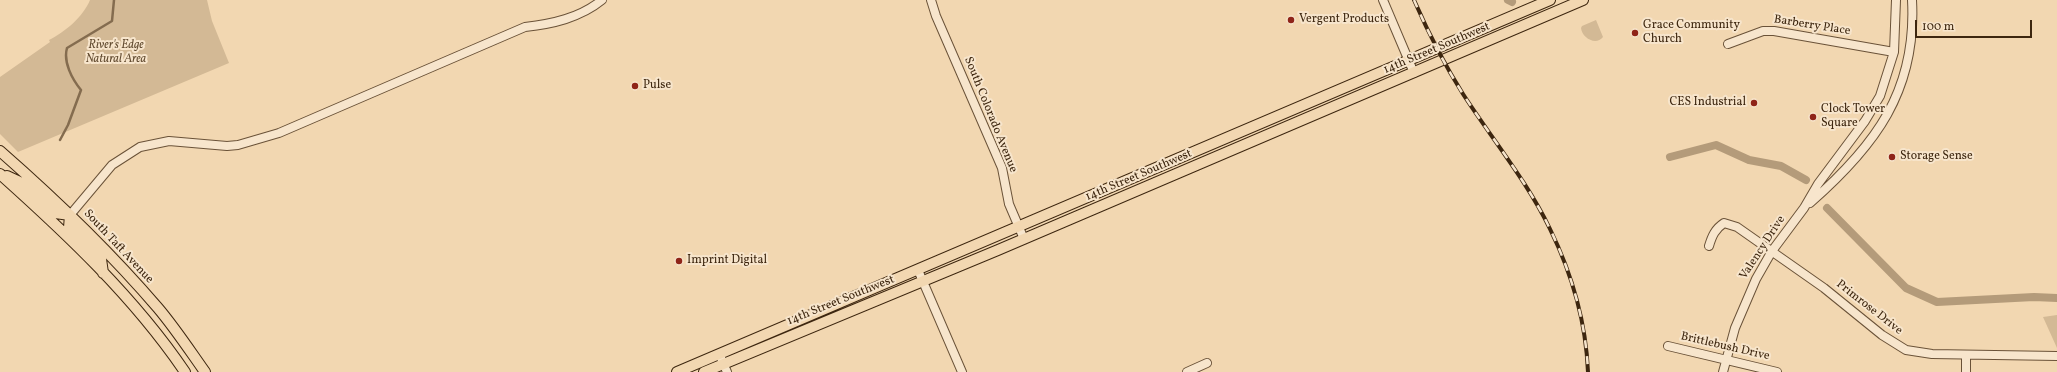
<!DOCTYPE html>
<html>
<head>
<meta charset="utf-8">
<style>
  body { margin:0 }
  #map { position:relative; width:2057px; height:372px; overflow:hidden; background:#f2d7b1; font-family:Vollkorn,serif }
  canvas { display:block }
  .scale { position:absolute; left:1915px; top:20px; width:117px; height:18px; box-sizing:border-box; border:2px solid #3d260f; border-top:0; padding-left:5px; font-size:12px; line-height:14px; white-space:nowrap; color:#3d260f; -webkit-text-stroke:3px #f7e5cc; paint-order:stroke }
</style>
</head>
<body>
<div id="map">
<canvas width="2057" height="372"></canvas>
<div class="scale">100 m</div>
</div>
<script>
const ctx = document.querySelector('canvas').getContext('2d');
ctx.lineJoin = 'round';
function paint(path, color) {
  ctx.fillStyle = color;
  ctx.fill(path, 'evenodd');
}
function strokePath(path, color, width, dash) {
  ctx.strokeStyle = color;
  ctx.lineWidth = width;
  ctx.lineCap = dash ? 'butt' : 'round';
  ctx.setLineDash(dash || []);
  ctx.stroke(path);
}
function label(font, color, halo, rows, align = 'center') {
  ctx.font = font + ' Vollkorn,serif';
  ctx.lineWidth = 4;
  ctx.setLineDash([]);
  ctx.textBaseline = 'middle';
  ctx.strokeStyle = halo;
  ctx.fillStyle = color;
  for (const [text, x, y, turn = 0] of rows) {
    ctx.save();
    ctx.translate(x, y);
    ctx.rotate((+turn || 0) * Math.PI / 180);
    ctx.textAlign = isNaN(turn) ? turn : align;
    if (halo) ctx.strokeText(text, 0, 0);
    ctx.fillText(text, 0, 0);
    ctx.restore();
  }
}
paint(new Path2D(`
  M90 0H207L212 21 229 63 18 152 0 134V77L50 42 49 40C65 32 83 17 90 0Z
  M1596 20 1603 37C1596 46 1582 38 1581 28L1582 26Z
  M2057 315V348L2043 317Z`), '#d3b995');
strokePath(new Path2D(`
  M60 140 68 125 81 90C72 79 63 62 67 48L112 21 114 0`), '#846c4f', 2.5);
strokePath(new Path2D(`
  M1508 0 1512 2
  M1670 157 1716 145 1749 160 1781 166 1806 180
  M1827 208 1906 288 1937 302 2034 297 2057 298`), '#b49b7a', 8);
const minor = new Path2D(`
  M931 0 936 16 1002 168 1009 204 1024 239
  M1383 0 1414 73
  M1728 44 1763 31H1774L1894 52
  M1810 203C1875 146 1917 91 1912 0
  M70 215 112 165 140 147 169 141 227 146 238 145 279 133 525 27C552 24 580 18 602 0
  M1709 246C1712 236 1715 229 1724 223L1737 227 1824 288 1882 335 1906 350 1932 354 2057 356
  M918 270 962 372
  M1668 346 1777 372
  M721 358 727 372
  M1187 372 1207 363
  M1723 372 1735 328 1756 279 1772 251 1804 208 1818 184 1865 121 1880 96 1894 52 1896 0
  M1966 372V355`);
const major = new Path2D(`
  M0 151C56 200 110 252 158 308 175 328 190 351 205 372
  M0 174C67 234 134 297 185 372
  M7 176 22 183 55 213 70 215
  M70 215 69 228 101 259 103 273
  M677 372 1550 0
  M704 372 998 250 1583 0`);
strokePath(minor, '#6a5238', 10);
strokePath(major, '#3d260f', 12);
strokePath(minor, '#f7e5cc', 8);
strokePath(major, '#f2d7b1', 10);
const rail = new Path2D(`
  M1414 0C1428 32 1444 64 1463 94 1492 139 1527 181 1550 229 1572 274 1586 323 1588 372`);
strokePath(rail, '#3d260f', 4);
strokePath(rail, '#f7e5cc', 2.5, [8]);
for (const [x, y, r, color] of [
  [1291,20,4,"#8f2418"],
  [1635,33,4,"#8f2418"],
  [635,86,4,"#8f2418"],
  [1754,103,4,"#8f2418"],
  [1813,117,4,"#8f2418"],
  [1892,157,4,"#8f2418"],
  [679,261,4,"#8f2418"]
]) {
  const dot = new Path2D();
  dot.arc(x, y, r, 0, 2 * Math.PI);
  ctx.fillStyle = color;
  ctx.fill(dot);
  strokePath(dot, '#f7e5cc', 1.5);
}
label('12px', '#3d260f', '#f7e5cc', [
  ["Vergent Products",1299,20],
  ["Grace Community",1643,26],
  ["Church",1643,40],
  ["Pulse",643,86],
  ["CES Industrial",1746,103,"right"],
  ["Clock Tower",1821,110],
  ["Square",1821,124],
  ["Storage Sense",1900,157],
  ["Imprint Digital",687,261]
], 'left');
label('12px', '#3d260f', '#f7e5cc', [
  ["Barberry Place",1812,26,9],
  ["14th Street Southwest",1437,49,-23],
  ["South Colorado Avenue",990,115,68],
  ["14th Street Southwest",1139,176,-23],
  ["South Taft Avenue",118,247,47],
  ["Valency Drive",1763,248,-57],
  ["14th Street Southwest",841,301,-22],
  ["Primrose Drive",1869,308,38],
  ["Brittlebush Drive",1725,347,13]
]);
label('italic 12px', '#624b30', '#f7e5cc', [
  ["River's Edge",116,46],
  ["Natural Area",116,60]
]);
</script>
</body>
</html>
